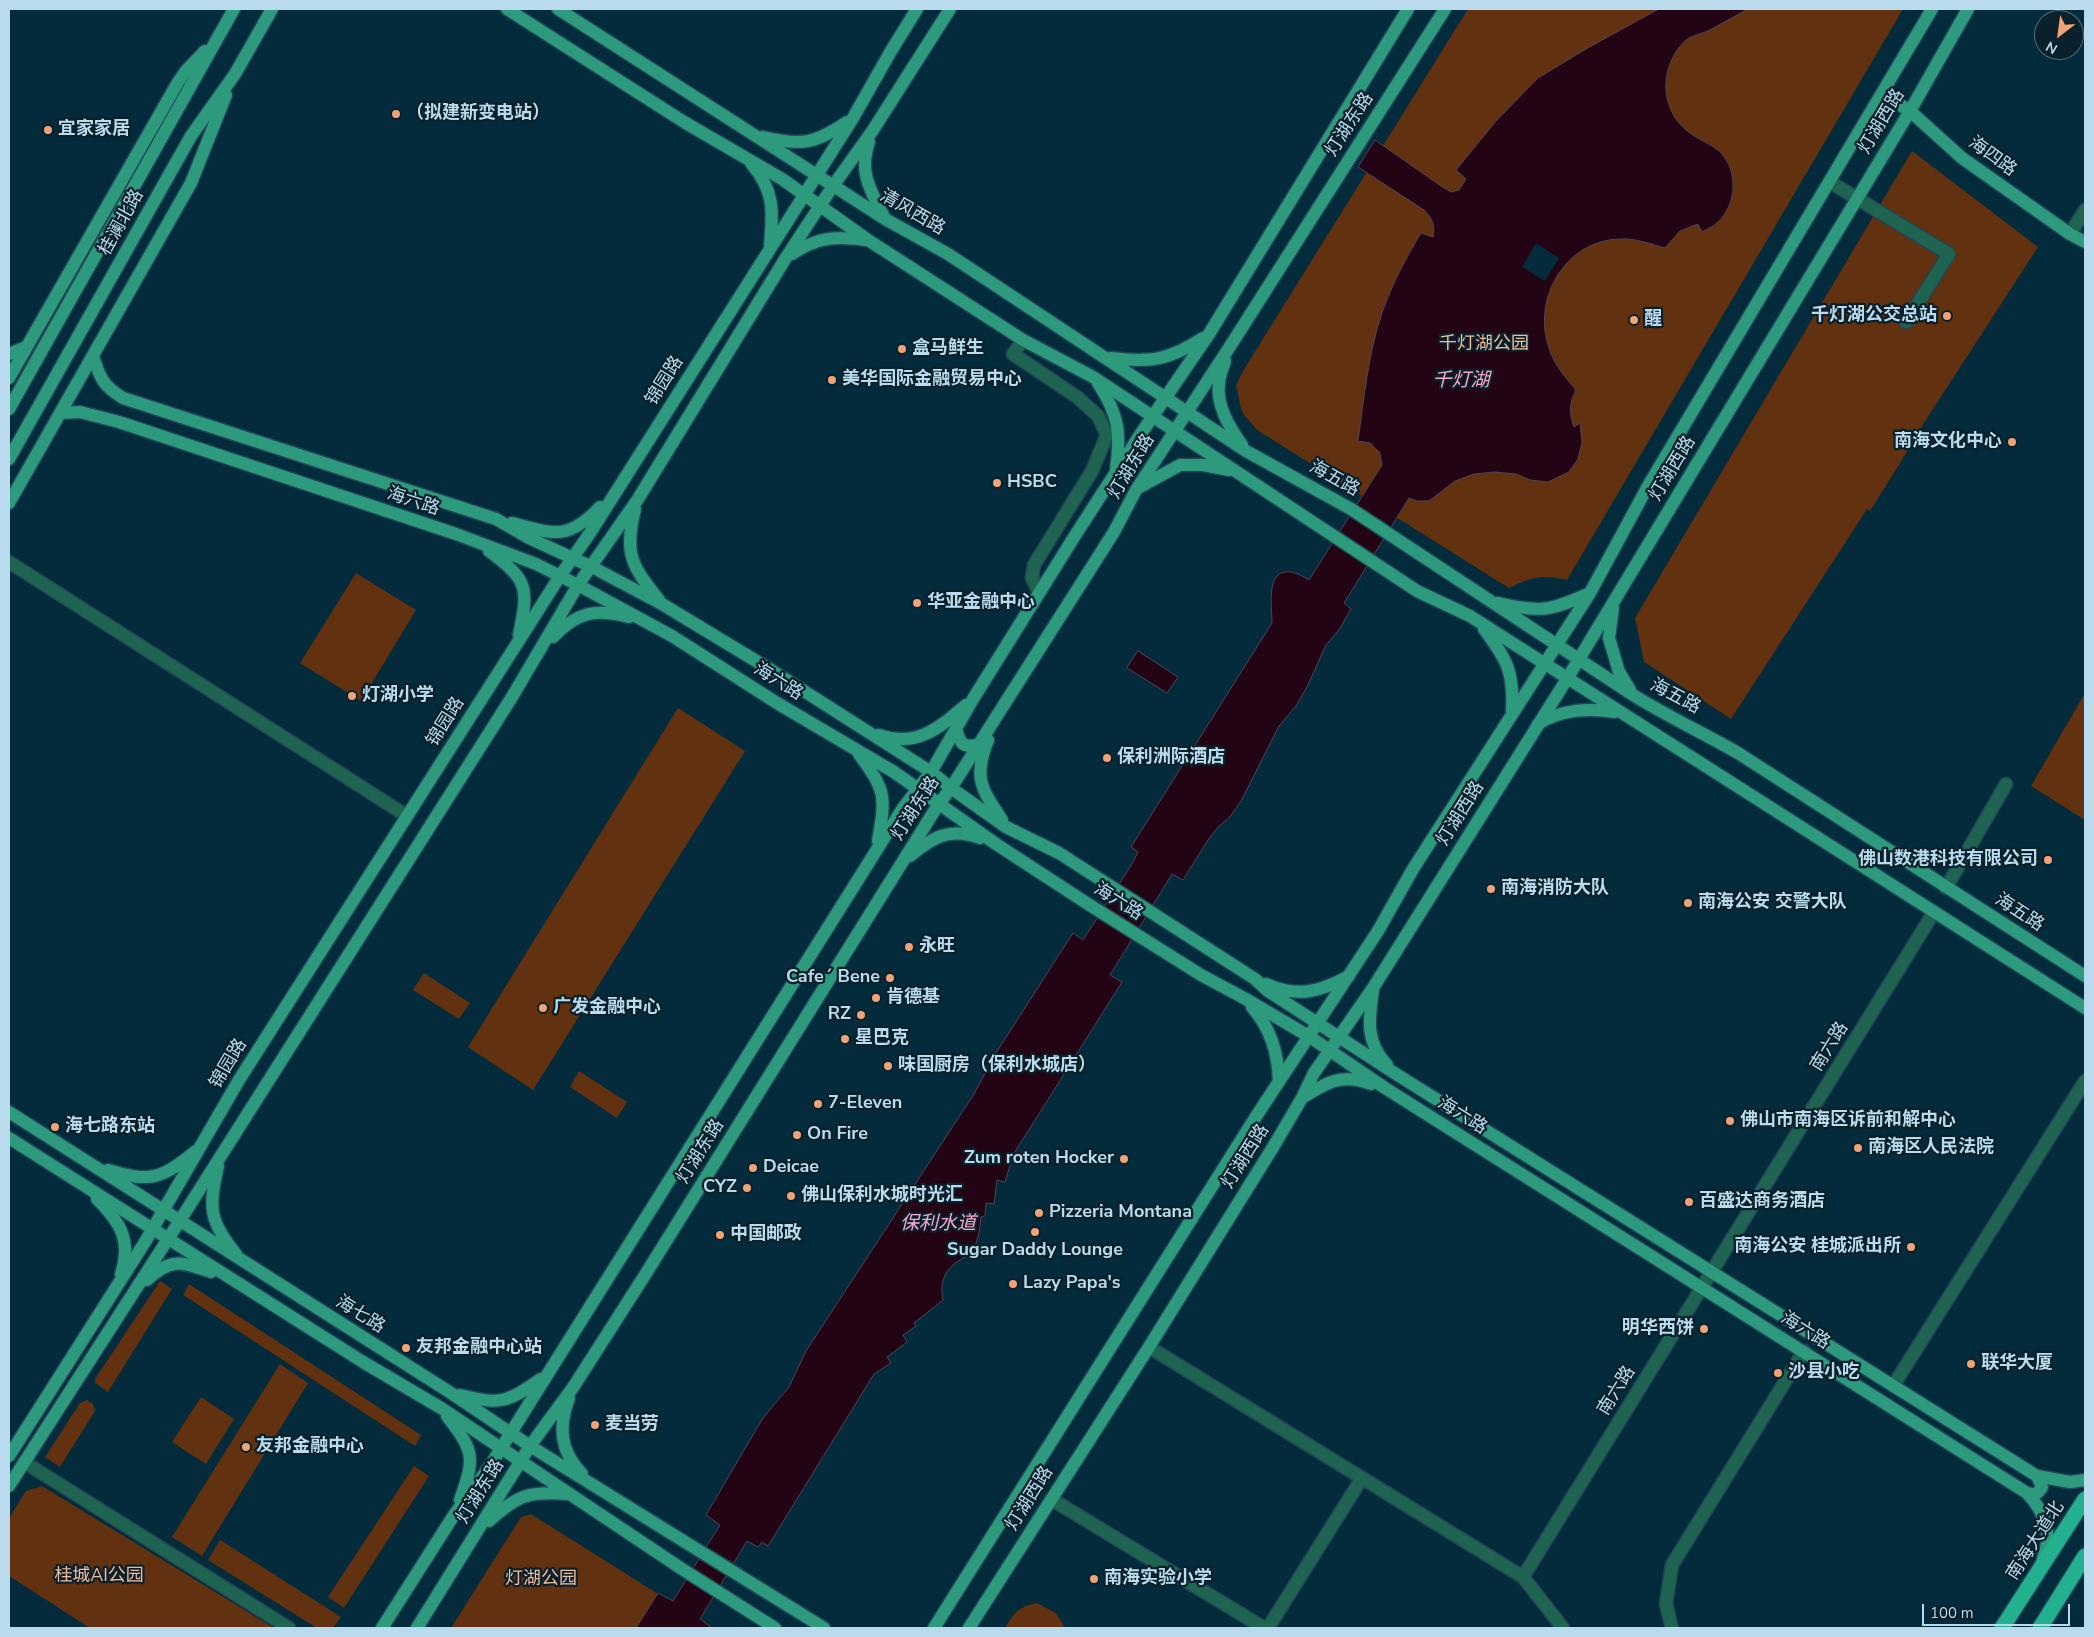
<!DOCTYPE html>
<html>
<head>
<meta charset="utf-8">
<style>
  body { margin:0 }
  #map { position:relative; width:2094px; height:1637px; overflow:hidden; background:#042b3b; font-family:"Nunito Sans",sans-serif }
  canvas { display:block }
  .frame { position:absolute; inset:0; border:10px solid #badbed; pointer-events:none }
  .north { position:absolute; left:2034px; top:10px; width:50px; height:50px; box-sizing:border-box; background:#0a202a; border:1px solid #506b78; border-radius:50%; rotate:210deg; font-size:14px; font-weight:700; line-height:20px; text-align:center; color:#badbed }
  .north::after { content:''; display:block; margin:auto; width:18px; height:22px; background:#efa376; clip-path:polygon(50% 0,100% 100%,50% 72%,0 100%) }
  .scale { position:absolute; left:1922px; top:1604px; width:148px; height:22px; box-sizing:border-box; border:2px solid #badbed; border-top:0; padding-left:6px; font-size:15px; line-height:18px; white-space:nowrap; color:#badbed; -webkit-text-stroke:4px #0a202a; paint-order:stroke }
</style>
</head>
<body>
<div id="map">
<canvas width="2094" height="1637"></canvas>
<div class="frame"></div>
<div class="north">N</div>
<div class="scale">100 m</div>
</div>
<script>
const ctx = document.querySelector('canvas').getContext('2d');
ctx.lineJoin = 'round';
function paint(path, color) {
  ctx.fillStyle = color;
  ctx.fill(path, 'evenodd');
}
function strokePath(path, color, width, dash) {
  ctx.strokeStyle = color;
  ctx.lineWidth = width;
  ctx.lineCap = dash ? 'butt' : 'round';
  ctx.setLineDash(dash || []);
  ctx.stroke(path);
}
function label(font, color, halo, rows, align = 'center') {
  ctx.font = font + ' "Nunito Sans","Noto Sans SC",sans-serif';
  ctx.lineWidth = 4.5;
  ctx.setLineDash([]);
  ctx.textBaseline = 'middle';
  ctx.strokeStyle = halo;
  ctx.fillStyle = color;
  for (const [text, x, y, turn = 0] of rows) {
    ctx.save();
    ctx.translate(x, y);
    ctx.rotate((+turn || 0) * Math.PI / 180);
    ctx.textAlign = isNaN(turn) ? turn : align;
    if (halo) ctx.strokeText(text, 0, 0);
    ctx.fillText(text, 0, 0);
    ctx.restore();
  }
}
paint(new Path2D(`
  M1468 9H1903L1567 580C1543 574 1531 577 1509 588L1257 430 1242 412 1236 386 1243 371Z
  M1912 151 2038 247 1909 446 1910 447 1870 511 1867 509 1731 719 1644 662 1635 618Z
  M356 573 416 610 361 701 300 663Z
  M2085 693V820L2031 786Z
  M678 708 745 751 533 1090 468 1047Z
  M424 973 470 1003 459 1019 413 990Z
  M579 1071 627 1102 617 1118 570 1087Z
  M160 1281 172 1289 108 1392 95 1383V1379Z
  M189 1284 421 1435 415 1446 183 1295Z
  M280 1364 308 1383 202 1556 172 1537Z
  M201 1397 234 1419 206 1464 172 1442Z
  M87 1400 93 1404 95 1411 60 1467 45 1457 80 1403Z
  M414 1466 429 1476 344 1608 328 1597Z
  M42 1486 274 1628H90L9 1576V1518L26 1491Z
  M531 1514 712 1628H451L521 1517Z
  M220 1540 341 1617 333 1628H317L208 1560Z
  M1037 1603 1056 1613 1065 1628H1005C1015 1612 1018 1607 1037 1603Z`), '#613110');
const water = new Path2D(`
  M1659 9H1748C1735 16 1721 24 1708 31 1701 34 1689 36 1684 42 1660 66 1659 107 1686 130 1696 139 1711 143 1721 153 1738 171 1737 204 1718 222 1714 226 1707 229 1702 232L1698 224 1680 231 1665 248C1651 244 1635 238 1620 239 1567 240 1533 296 1548 345 1553 363 1564 376 1576 390 1569 403 1569 413 1574 427L1580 423 1582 442 1578 459 1569 472 1548 482 1530 480 1516 474 1494 472 1474 474 1455 481 1429 501H1417L1409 498 1344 603 1351 609 1339 630 1326 645 1307 687 1296 706 1279 726 1241 801 1229 818 1219 826 1208 840 1183 880 1172 874 1110 975 1122 982 1013 1155 1005 1182 997 1180 994 1204 986 1203 985 1216 981 1217 979 1233 973 1254C950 1262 938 1276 943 1300L914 1323 916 1326 903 1335 907 1342 887 1357 891 1363 874 1374 768 1546 762 1542 758 1547 747 1541 700 1619 712 1628H636L658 1593 673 1601 720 1525 706 1515 763 1418 789 1387 806 1351 974 1094 996 1053 1073 933 1083 940 1132 864 1138 852 1131 847 1272 623C1272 607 1265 568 1291 572 1298 573 1304 577 1309 580L1382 465 1380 453 1370 443 1358 441C1364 399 1368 354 1382 313 1392 284 1406 258 1421 233L1433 237C1435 225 1433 219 1424 210L1358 167 1375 140 1441 186 1451 192 1459 190 1466 179 1456 170 1496 121 1538 78 1586 49Z
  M1138 651 1178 677 1167 693 1127 668Z`);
paint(water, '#220414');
strokePath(water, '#504455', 1);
paint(new Path2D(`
  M1536 243 1559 258 1545 281 1522 267Z`), '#042b3b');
const minor = new Path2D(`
  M1830 182 1949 254 1906 322
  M2070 234 2085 210
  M1023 340 1013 354 1077 397 1098 416 1107 435 1092 471 1034 565 1032 578 1039 592
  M9 562 407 816
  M1946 888 2006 784
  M1149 1347 1523 1577 1563 1628
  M1893 1386 2085 1081
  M24 1462 289 1628
  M1051 1499 1264 1628
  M1523 1577 1934 912
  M1268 1628 1362 1478
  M1672 1628 1666 1604 1672 1565 1804 1351`);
const major = new Path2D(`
  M507 9 684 122 782 179 868 240 1023 340 1093 377 1417 591 1470 616 2085 1008
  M558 9 885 219 948 254 1246 451 1351 509 1633 695C1667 716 1703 733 1738 753L2085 976
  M1882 94 1910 111 1962 158 2070 234 2085 242
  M763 137C801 146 815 144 847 122
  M869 142C858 173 871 191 885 219
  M751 163C775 191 773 211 770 245
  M792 254C817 237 836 236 865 240
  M9 354 26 347
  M93 356C100 378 103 386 123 398L496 519 529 538 592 567 662 604 771 670 931 772 951 788 1006 827 1059 853 1255 979 1268 991 1396 1074 2037 1476 2070 1482 2085 1480
  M1111 358C1151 363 1169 360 1203 338
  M1225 361C1223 368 1219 376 1219 384 1216 406 1230 428 1242 445
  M9 378 177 84 185 72 205 51
  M1098 383C1119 415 1121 433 1116 470
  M9 409 234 9
  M60 413 80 412 119 422 456 534 536 564 578 585 672 636 777 703 894 772 996 844 1088 904 1201 975 1244 998 1310 1037 1385 1088 2027 1493C2045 1512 2053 1534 2043 1558
  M9 459 191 136 235 74 272 9
  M1138 488 1180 465H1203L1229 470
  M9 503 191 183 226 95
  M635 509C624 554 631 565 659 600
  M512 523C553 534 568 541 600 507
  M489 551C528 580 529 587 519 635
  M1498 603C1541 613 1550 611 1590 593
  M1613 608 1609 638 1619 672 1630 690
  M1484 629C1507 660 1514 671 1512 711
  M553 637C577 612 596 608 629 617
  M1538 724C1562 709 1588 708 1615 712
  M956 729C960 743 962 748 978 745
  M879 735C917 748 939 728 966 705
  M988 740C973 778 981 788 1002 820
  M859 754C886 791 886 796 878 841
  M910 856C933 837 949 827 980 838
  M1266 984C1297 998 1320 992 1349 976
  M1373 990C1369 1019 1365 1042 1387 1065
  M1252 1007C1271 1029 1278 1053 1279 1082
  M1302 1098C1327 1082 1342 1073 1371 1084
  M9 1112 451 1393 530 1446 824 1628
  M9 1138 363 1362 441 1408 682 1569 775 1628
  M218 1166C209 1207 208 1220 236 1254
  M108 1170C151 1183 161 1179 196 1151
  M97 1199C120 1222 132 1240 121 1274
  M147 1280C171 1257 182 1262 211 1272
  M460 1395C501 1405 506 1403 541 1379
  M569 1398C558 1427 560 1451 582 1474
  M447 1416C475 1452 475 1458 460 1500
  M9 1456 145 1242 239 1080 560 576 590 533 853 118 891 51 917 9
  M9 1486 179 1222 512 697 578 585 638 499 787 256 833 186 873 130 950 9
  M2027 1493C2035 1495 2038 1494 2042 1487L2037 1476
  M489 1521C518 1495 528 1491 568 1494
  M382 1628 454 1515 490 1466 903 808 931 772 973 699 1076 534 1140 435 1209 334 1408 9
  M417 1628 530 1446 574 1386 645 1275 938 805 951 788 1114 532 1136 490 1229 348 1445 9
  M934 1628 1257 1115 1378 931 1413 869 1590 593 1648 486 1932 9
  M969 1628 1149 1347 1275 1144 1302 1098 1314 1073 1373 988 1567 679 1910 111 1968 9`);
const highway = new Path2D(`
  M2002 1628 2085 1499
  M2040 1628 2085 1556`);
strokePath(minor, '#214757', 15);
strokePath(major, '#214757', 15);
strokePath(highway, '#214757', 18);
strokePath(minor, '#1f6451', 12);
strokePath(major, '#2d9a7d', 12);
strokePath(highway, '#23b08e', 15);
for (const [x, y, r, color] of [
  [396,114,5,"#efa376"],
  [48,130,5,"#efa376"],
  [1947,316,5,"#efa376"],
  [1634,320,5,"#efa376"],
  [902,349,5,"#efa376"],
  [832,380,5,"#efa376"],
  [2012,442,5,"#efa376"],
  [997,483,5,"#efa376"],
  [917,603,5,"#efa376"],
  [352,696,5,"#efa376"],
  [1107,758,5,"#efa376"],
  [2048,860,5,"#efa376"],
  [1491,889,5,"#efa376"],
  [1688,903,5,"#efa376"],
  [909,947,5,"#efa376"],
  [890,978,5,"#efa376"],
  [876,998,5,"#efa376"],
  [543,1008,5,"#efa376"],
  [861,1015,5,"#efa376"],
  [845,1039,5,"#efa376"],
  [888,1066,5,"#efa376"],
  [818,1104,5,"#efa376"],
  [1730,1121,5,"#efa376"],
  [55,1127,5,"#efa376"],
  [797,1135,5,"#efa376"],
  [1858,1148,5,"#efa376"],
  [1124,1159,5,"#efa376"],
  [753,1168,5,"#efa376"],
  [747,1188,5,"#efa376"],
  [791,1196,5,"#efa376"],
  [1689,1202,5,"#efa376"],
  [1039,1213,5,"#efa376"],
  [1035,1232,5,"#efa376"],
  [720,1235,5,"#efa376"],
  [1911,1247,5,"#efa376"],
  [1013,1284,5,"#efa376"],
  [1704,1329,5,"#efa376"],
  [406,1348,5,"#efa376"],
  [1971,1364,5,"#efa376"],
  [1778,1373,5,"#efa376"],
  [595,1425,5,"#efa376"],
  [246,1447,5,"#efa376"],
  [1094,1579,5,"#efa376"]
]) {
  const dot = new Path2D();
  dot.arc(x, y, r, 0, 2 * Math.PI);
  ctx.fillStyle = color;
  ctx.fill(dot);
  strokePath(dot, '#0a202a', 2);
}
label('bold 18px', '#badbed', '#0a202a', [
  ["（拟建新变电站）",406,114],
  ["宜家家居",58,130],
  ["千灯湖公交总站",1937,316,"right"],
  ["醒",1644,320],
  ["盒马鲜生",912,349],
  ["美华国际金融贸易中心",842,380],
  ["南海文化中心",2002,442,"right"],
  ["HSBC",1007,483],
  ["华亚金融中心",927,603],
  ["灯湖小学",362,696],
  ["保利洲际酒店",1117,758],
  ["佛山数港科技有限公司",2038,860,"right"],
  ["南海消防大队",1501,889],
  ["南海公安 交警大队",1698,903],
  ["永旺",919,947],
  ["Cafe´ Bene",880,978,"right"],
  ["肯德基",886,998],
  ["广发金融中心",553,1008],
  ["RZ",851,1015,"right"],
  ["星巴克",855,1039],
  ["味国厨房（保利水城店）",898,1066],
  ["7-Eleven",828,1104],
  ["佛山市南海区诉前和解中心",1740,1121],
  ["海七路东站",65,1127],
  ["On Fire",807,1135],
  ["南海区人民法院",1868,1148],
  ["Zum roten Hocker",1114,1159,"right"],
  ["Deicae",763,1168],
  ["CYZ",737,1188,"right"],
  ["佛山保利水城时光汇",801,1196],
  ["百盛达商务酒店",1699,1202],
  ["Pizzeria Montana",1049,1213],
  ["中国邮政",730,1235],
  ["南海公安 桂城派出所",1901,1247,"right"],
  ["Sugar Daddy Lounge",1035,1251,"center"],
  ["Lazy Papa's",1023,1284],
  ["明华西饼",1694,1329,"right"],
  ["友邦金融中心站",416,1348],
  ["联华大厦",1981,1364],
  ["沙县小吃",1788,1373],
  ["麦当劳",605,1425],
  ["友邦金融中心",256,1447],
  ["南海实验小学",1104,1579]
], 'left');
label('18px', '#badbed', '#0a202a', [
  ["灯湖西路",1882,122,-59],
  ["灯湖东路",1350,125,-57],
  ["海四路",1992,157,36],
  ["清风西路",912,213,30],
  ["桂澜北路",122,223,-61],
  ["锦园路",665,381,-58],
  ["灯湖东路",1132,467,-59],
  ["灯湖西路",1673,469,-59],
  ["海五路",1334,479,29],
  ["海六路",413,502,18],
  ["海六路",778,682,32],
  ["海五路",1675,697,28],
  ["锦园路",446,722,-58],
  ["灯湖东路",916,809,-57],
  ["灯湖西路",1461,814,-58],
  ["海六路",1118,902,32],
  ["海五路",2019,913,33],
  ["南六路",1830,1047,-58],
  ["锦园路",229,1064,-59],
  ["海六路",1462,1116,32],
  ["灯湖东路",701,1152,-58],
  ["灯湖西路",1246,1157,-58],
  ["海七路",360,1315,32],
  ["海六路",1805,1331,32],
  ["南六路",1617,1391,-58],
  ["灯湖东路",481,1492,-58],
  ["灯湖西路",1030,1499,-58],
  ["南海大道北",2036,1541,-57]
]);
label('18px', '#eebb9e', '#0a202a', [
  ["千灯湖公园",1484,345],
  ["桂城AI公园",99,1577],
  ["灯湖公园",541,1580]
]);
label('italic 19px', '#faa8cd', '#0a202a', [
  ["千灯湖",1461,381],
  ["保利水道",938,1224]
]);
</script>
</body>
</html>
